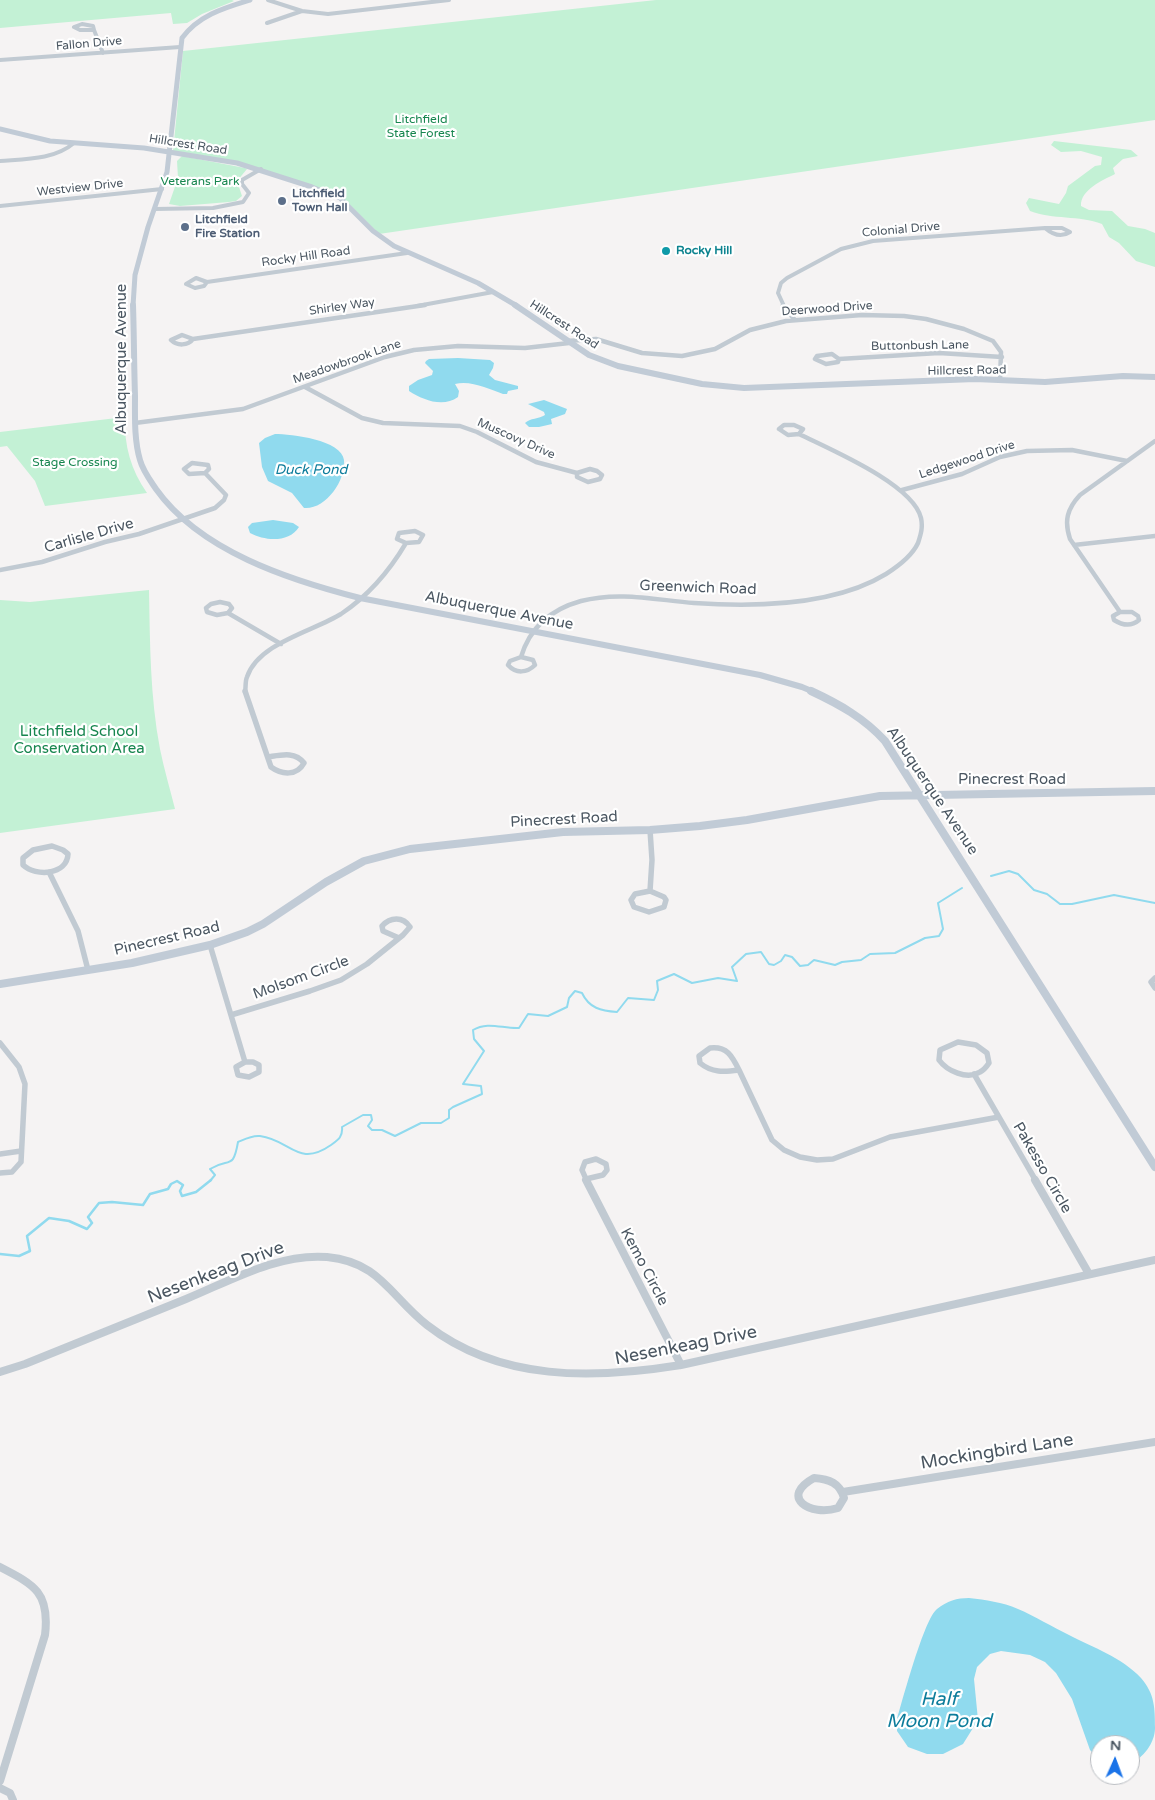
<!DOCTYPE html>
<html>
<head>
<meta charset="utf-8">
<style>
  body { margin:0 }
  #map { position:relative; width:1155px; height:1800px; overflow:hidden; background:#f5f3f3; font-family:"Varela Round",sans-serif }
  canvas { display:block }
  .north { position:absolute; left:1090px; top:1735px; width:50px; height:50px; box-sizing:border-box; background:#fff; border:1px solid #b7bbc0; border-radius:50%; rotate:2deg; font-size:14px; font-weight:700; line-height:20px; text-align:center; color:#4a5661 }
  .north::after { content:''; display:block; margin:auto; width:18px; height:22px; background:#1a73e8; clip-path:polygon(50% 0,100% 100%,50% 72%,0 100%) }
</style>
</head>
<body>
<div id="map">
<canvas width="1155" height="1800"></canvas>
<div class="north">N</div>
</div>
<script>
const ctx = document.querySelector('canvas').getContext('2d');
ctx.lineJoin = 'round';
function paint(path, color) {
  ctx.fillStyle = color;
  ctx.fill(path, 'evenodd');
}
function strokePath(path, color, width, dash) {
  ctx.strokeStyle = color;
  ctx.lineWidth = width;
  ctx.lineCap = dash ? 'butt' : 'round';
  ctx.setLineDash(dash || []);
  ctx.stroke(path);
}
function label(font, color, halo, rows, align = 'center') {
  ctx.font = font + ' "Varela Round",sans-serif';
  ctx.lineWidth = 4.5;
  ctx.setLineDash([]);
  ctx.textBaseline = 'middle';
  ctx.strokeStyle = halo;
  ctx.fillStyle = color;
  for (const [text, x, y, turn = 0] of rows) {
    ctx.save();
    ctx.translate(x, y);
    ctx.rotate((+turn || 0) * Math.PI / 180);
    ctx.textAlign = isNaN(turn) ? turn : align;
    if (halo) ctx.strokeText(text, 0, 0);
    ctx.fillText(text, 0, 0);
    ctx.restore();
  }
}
paint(new Path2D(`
  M0 0H232L234 1 202 14 187 23 173 24 171 13 0 28Z
  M656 0H1155V120L379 234 347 202 302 182 238 162 173 151 183 51Z
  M1054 141 1131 150 1138 156 1123 159 1113 168 1115 174C1103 180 1080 190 1081 206L1089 210 1112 211 1128 226 1145 229 1155 233V267L1136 261 1119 243 1109 237 1102 224C1079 215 1053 220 1030 211L1026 203 1029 198 1059 204 1066 193 1068 186 1095 166 1101 165 1102 157 1081 151 1061 152 1051 145Z
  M182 156 245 168 247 169 237 181 242 196 236 201 229 202 180 206 169 204 178 178 177 161Z
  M125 417C124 446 131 470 147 493L45 506 35 481 7 446 0 447V432Z
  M149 590C150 643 150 696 160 749 164 769 170 789 175 809L0 833V600L30 602Z`), '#c3f1d5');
paint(new Path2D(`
  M458 358 490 360 494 363 493 368 489 375 495 380 518 386V389L508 391 507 394H503C489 389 471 380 455 384L459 391 458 397C443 408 423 400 409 391V386L418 380 432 375 433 371 425 363 426 361 429 359Z
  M544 400 567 409 565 414 551 419 552 424 539 427H529L525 423C530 418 539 419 545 415L544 412 528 404Z
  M275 434C291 434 342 440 344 460 346 481 325 510 304 508L292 493 268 481 262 467 259 443 265 438Z
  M273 520 293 523 299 527C289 543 265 541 250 533L248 527 252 523Z
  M969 1598C986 1600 1002 1602 1018 1609 1035 1616 1052 1627 1069 1635 1092 1647 1123 1658 1141 1678 1155 1694 1155 1709 1155 1728 1155 1743 1143 1758 1130 1764V1745H1100V1761L1090 1750 1072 1699 1056 1673 1045 1662 1030 1655 1001 1651 990 1654 977 1667 974 1679 978 1720 963 1744 943 1754H927L908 1747 897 1731V1719C903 1699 924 1619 937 1609 947 1601 957 1598 969 1598Z`), '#90daee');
strokePath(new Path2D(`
  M991 876 1009 871 1018 874 1034 890 1047 894 1060 904H1072L1114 895 1155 903
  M210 1181 215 1175 210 1169C229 1157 233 1171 238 1142 245 1139 252 1135 260 1136 291 1140 298 1168 331 1145 338 1140 343 1137 342 1127L363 1115H371L372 1120 368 1126 372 1130H382L395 1136 421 1123H441L449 1118V1110L453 1107 482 1094 481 1086 463 1084 484 1051 474 1039 473 1030C488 1021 503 1029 519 1028L528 1014 548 1016 567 1007 569 998 575 991 582 993C589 1008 601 1011 617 1012L628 998 654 1000 658 990 657 981 674 974 692 983 718 978 737 981 732 967 746 954 761 952 769 964 774 965 781 961 785 955 792 957 800 966 808 965 814 960 835 965 842 962 861 960 870 954 895 953 925 938 939 936 943 929 938 903 962 888`), '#90daee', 2);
strokePath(new Path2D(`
  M0 1254 19 1256 30 1251 27 1236 49 1218 69 1221 87 1229 92 1223 88 1217 99 1203 112 1202 143 1205 150 1194 168 1189 171 1184 177 1181 183 1185 180 1191 182 1196 196 1192 211 1180`), '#90daee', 2.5);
strokePath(new Path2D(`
  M268 0 302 11 328 14 449 0
  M267 23 302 11
  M82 24 93 26 94 30H80L74 27Z
  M94 30 103 53
  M0 60 180 47
  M0 161C25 159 54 160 74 143
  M0 206 162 189
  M155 209 213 208 243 202 249 193 242 184V180L261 169
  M1045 228H1062L1070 232C1061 238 1053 235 1045 228Z
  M196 278 207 282 204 286 195 288 186 284Z
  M207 282 407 253
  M417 306 493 292
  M784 306 778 293 781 283 787 278 841 249 873 241 1045 228`), '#c1cad2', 4);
strokePath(new Path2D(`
  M783 305 794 319
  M182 335 193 339C188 346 177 346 171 340Z
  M193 339 425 305
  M567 341 596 339 642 353 682 356 715 349 750 330 786 321 862 315 904 316 926 319 964 329 993 341 1001 352 1000 380
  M832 354 839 359 838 362 826 364 815 359 817 356Z
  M839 359 939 353 1002 357
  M305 387 362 418 383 423 460 426 477 432 536 462 577 473
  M135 423 243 409 385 357 414 350 458 346 525 348 569 343
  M784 425H794L803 429 799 434 788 435 779 429Z
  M192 463 208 465 209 469 205 473 189 474 184 469Z
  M590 469 597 471 602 475 600 479 588 482 577 477V473Z
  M902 490 962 474 1000 457 1027 451 1072 450 1127 461
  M415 531 423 535 419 542 406 543 397 539 399 533Z
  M1074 545 1155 536
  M0 570 42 562 105 542 139 534 215 508 224 500 226 495 205 473
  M220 602 229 604 232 608 228 613 217 615 207 612 206 608 211 604Z
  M1120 612H1132L1138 616 1139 620C1131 627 1122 625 1114 620L1113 616Z
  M1120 612 1070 539C1064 521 1067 509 1080 495L1155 441
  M228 613 281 644
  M521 657 533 660 535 665C527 673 516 674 508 665L510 661Z
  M521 657C530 627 552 609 581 601 619 591 656 600 694 603 753 607 834 606 886 574 897 567 912 556 918 543 921 534 923 527 921 518 913 484 829 449 799 434
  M245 692C246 688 245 681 247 677 258 643 314 631 341 614 368 596 390 570 406 543`), '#c1cad2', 4.5);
strokePath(new Path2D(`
  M245 691 271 767C282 775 297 776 304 763 295 751 281 755 268 757
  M650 830 652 860 650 891
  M52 846 63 850 68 854C67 875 36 877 23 865V858L33 850Z
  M49 872 78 931 88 970
  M650 891 664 897 666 900 664 907 649 912 634 907 631 900 635 894Z
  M210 945 245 1062
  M1155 978 1151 982 1155 988
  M231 1015 310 991 341 980 367 964 403 935 410 927C403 916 390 917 382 926L383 931 399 938
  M958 1042 976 1045 987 1053 989 1063C987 1066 984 1070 980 1072 967 1080 947 1071 939 1060L940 1050Z
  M0 1043 19 1067 25 1084 21 1162 12 1172 0 1173
  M710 1048C727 1046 732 1056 739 1070 724 1072 712 1073 700 1063L699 1056Z
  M245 1062H253L259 1065V1072L249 1077 238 1075 236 1067Z
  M739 1070 772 1140 784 1150 800 1157 817 1160 833 1159 890 1137 999 1117
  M974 1074 1036 1181
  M0 1154 21 1151
  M596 1159 606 1164 607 1170 603 1175 586 1179 582 1170 585 1162Z
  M586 1179 587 1181`), '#c1cad2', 5.5);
strokePath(new Path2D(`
  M586 1180 681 1365
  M1035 1180 1089 1274
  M0 1372 25 1364C79 1342 133 1320 186 1299 230 1281 278 1253 327 1257 380 1262 390 1296 427 1325 500 1382 594 1379 681 1365L1155 1260
  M814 1478C829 1479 840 1483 844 1498L838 1508C810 1517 779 1497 814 1478Z
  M843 1492 1155 1442
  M0 1567C35 1585 50 1593 45 1635L0 1781
  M0 1788 10 1793 13 1800`), '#c1cad2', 8);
strokePath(new Path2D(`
  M0 129 50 141 144 148 237 163 312 187 340 198 373 231 394 246 478 283 517 306
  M133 306 135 275 148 227 167 172 182 38C199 15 224 8 250 0`), '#c1cbd6', 5);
strokePath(new Path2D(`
  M133 305C134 335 134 365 135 396 135 416 134 440 140 460 143 471 150 480 156 489 200 551 289 580 360 598L760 675 802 687 814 692
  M515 305 589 355 618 366 702 384 744 388 975 379 1045 382 1123 376 1155 377`), '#c1cbd6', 6);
strokePath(new Path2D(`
  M811 691C839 704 864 718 885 741L1155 1167
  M0 984 132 963 210 945 247 932 263 924 326 882 364 861 410 849 563 832 650 830 700 826 747 820 880 796 1155 791`), '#c1cbd6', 8);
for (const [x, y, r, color] of [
  [282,201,5,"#5c6f8a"],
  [185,227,5,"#5c6f8a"],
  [666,251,5,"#0f9aa8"]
]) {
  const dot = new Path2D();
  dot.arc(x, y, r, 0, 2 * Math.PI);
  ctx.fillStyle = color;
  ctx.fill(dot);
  strokePath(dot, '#fff', 2);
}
label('12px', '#4a5661', '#fff', [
  ["Fallon Drive",89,44,-5],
  ["Hillcrest Road",188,145,9],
  ["Westview Drive",80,188,-6],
  ["Colonial Drive",901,230,-5],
  ["Rocky Hill Road",306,257,-8],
  ["Shirley Way",342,307,-8],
  ["Deerwood Drive",827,309,-4],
  ["Hillcrest Road",564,325,33],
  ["Buttonbush Lane",920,346,-1],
  ["Meadowbrook Lane",347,362,-19],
  ["Hillcrest Road",967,371,-1],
  ["Muscovy Drive",516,439,24],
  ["Ledgewood Drive",967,460,-18]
]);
label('12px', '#17864f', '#fff', [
  ["Litchfield",421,120],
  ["State Forest",421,134],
  ["Veterans Park",200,182],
  ["Stage Crossing",75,463]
]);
label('bold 12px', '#4e5e75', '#fff', [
  ["Litchfield",292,194],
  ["Town Hall",292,208],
  ["Litchfield",195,220],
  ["Fire Station",195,234]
], 'left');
label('bold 12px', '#0d838f', '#fff', [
  ["Rocky Hill",676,251]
], 'left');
label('italic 14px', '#0c7c9b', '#fff', [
  ["Duck Pond",311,470]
]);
label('15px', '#4a5661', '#fff', [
  ["Albuquerque Avenue",122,359,-90],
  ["Carlisle Drive",89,536,-16],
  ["Greenwich Road",698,588,2],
  ["Albuquerque Avenue",499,611,11],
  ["Pinecrest Road",1012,780],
  ["Albuquerque Avenue",932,791,56],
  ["Pinecrest Road",564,820,-3],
  ["Pinecrest Road",167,939,-13],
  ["Molsom Circle",301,978,-20],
  ["Pakesso Circle",1042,1168,60],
  ["Kemo Circle",644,1267,62]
]);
label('15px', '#17864f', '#fff', [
  ["Litchfield School",79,732],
  ["Conservation Area",79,749]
]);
label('18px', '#4a5661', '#fff', [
  ["Nesenkeag Drive",216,1273,-21],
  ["Nesenkeag Drive",686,1346,-11],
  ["Mockingbird Lane",997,1452,-9]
]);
label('italic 19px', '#0c7c9b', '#fff', [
  ["Half",939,1700],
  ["Moon Pond",939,1722]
]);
</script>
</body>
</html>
